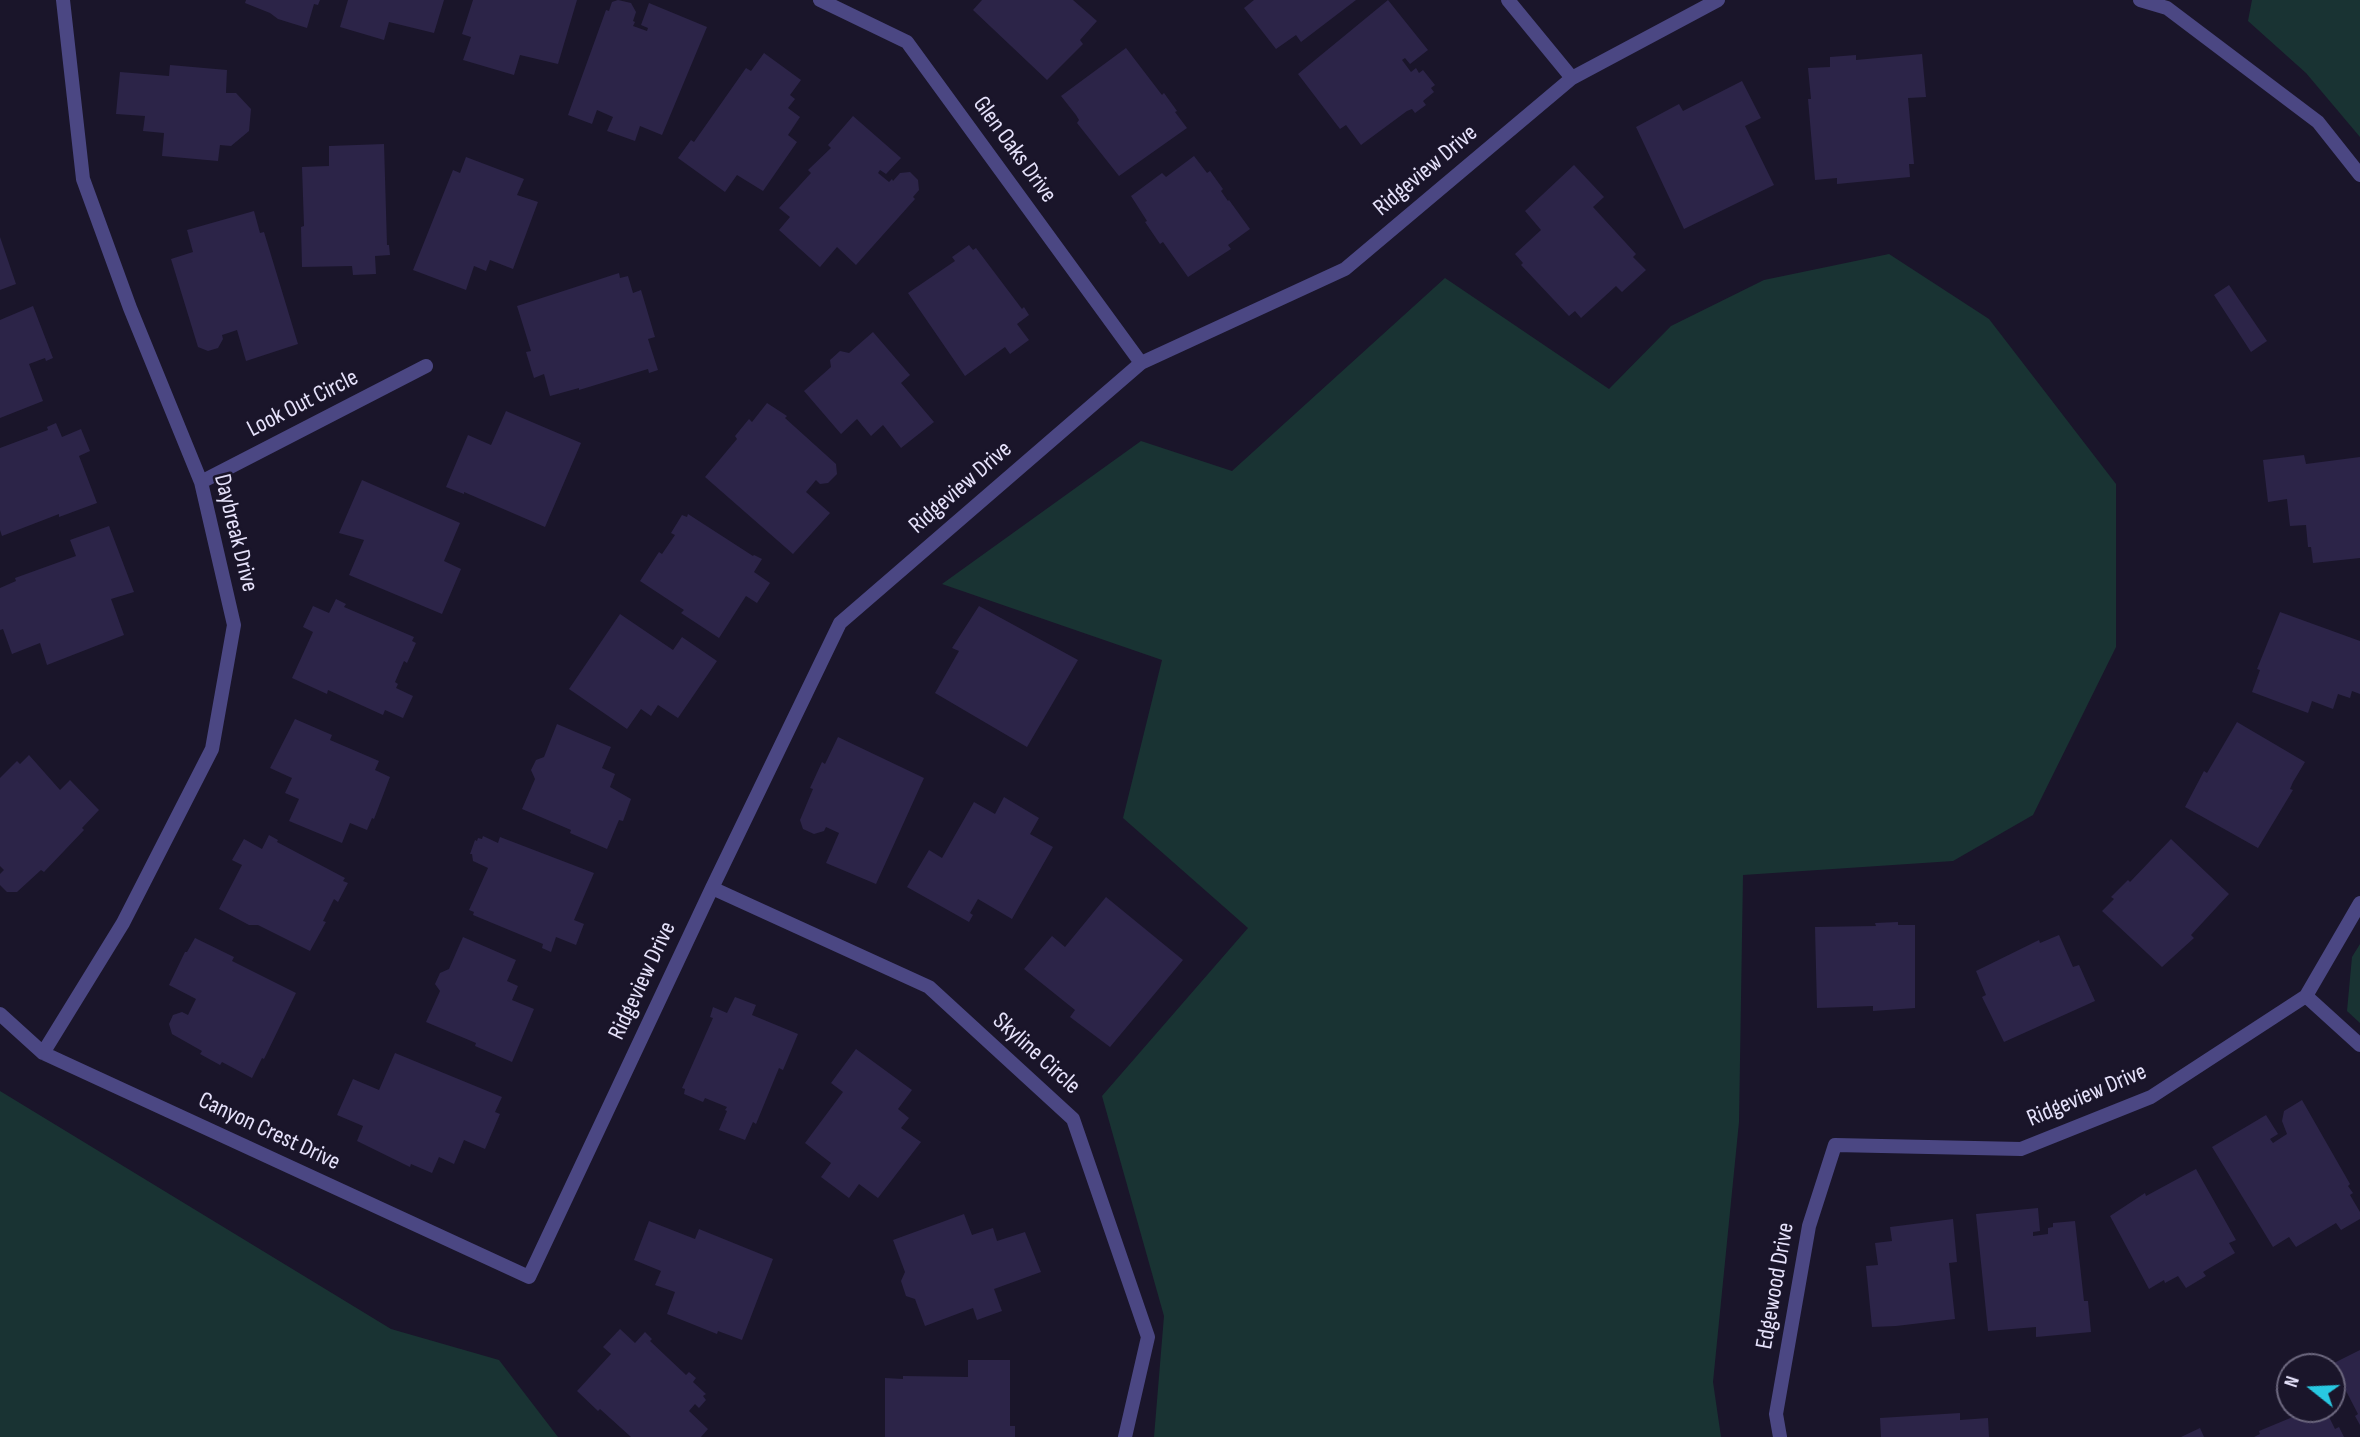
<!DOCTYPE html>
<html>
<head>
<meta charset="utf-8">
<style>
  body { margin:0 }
  #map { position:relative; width:2360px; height:1437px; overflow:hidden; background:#1a152a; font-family:"Sofia Sans Condensed",sans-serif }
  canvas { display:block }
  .north { position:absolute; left:2276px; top:1353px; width:70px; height:70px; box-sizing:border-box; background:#1a152a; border:2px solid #6c677e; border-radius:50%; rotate:288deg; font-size:19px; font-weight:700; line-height:28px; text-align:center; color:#e6e2fb }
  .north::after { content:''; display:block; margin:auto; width:24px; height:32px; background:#28c8e1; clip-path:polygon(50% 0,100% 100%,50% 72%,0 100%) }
</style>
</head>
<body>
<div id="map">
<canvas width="2360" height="1437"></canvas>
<div class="north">N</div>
</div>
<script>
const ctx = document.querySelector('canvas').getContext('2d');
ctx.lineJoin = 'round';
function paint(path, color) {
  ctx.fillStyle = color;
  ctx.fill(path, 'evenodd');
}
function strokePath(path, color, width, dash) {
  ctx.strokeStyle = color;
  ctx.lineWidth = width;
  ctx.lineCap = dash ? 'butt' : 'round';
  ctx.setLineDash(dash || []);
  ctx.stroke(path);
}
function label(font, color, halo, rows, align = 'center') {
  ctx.font = font + ' "Sofia Sans Condensed",sans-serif';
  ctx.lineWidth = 5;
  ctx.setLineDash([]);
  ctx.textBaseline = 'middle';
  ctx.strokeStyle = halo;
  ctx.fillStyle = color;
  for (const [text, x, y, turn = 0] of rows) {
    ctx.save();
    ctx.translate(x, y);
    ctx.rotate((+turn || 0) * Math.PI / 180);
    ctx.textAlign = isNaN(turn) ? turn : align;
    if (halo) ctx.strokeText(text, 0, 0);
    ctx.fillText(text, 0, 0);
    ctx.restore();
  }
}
paint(new Path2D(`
  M2252 0H2360V137L2306 73 2248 21Z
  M1889 254 1989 319 2116 484V647L2033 815 1953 861 1743 875 1739 1122 1713 1382 1721 1437H1154L1164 1316 1102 1096 1248 928 1123 818 1162 660 942 584 1141 441 1232 471 1445 278 1609 389 1671 326 1764 280Z
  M2360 944V1023L2347 1011 2352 957Z
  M0 1091 391 1329 499 1360 558 1437H0Z`), '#193333');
paint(new Path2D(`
  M246 0H320L318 5 314 4 307 28 278 19 270 13 245 3Z
  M348 0H444L434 33 389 22 384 40 340 27Z
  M473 0H577L558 64 520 55 514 75 463 60 471 37 462 34Z
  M618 0 631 3 636 12 633 21 635 22 633 26 647 31 648 28 641 25 649 3 707 27 662 135 640 126 635 141 607 131 613 117 597 110 592 124 568 115 606 10 609 11 612 2Z
  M982 0H1073L1097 21 1080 40 1083 44 1047 80 973 10Z
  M1254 0H1356L1301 42 1296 35 1276 49 1244 8Z
  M1388 0 1428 50 1410 64 1405 58 1402 60 1411 72 1416 68 1419 73 1423 70 1435 85 1431 88 1434 92 1423 101 1426 105 1415 113 1412 109 1407 111 1361 145 1346 125 1340 129 1298 74Z
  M1126 48 1162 95 1164 93 1177 111 1175 112 1187 128 1119 176 1077 123 1079 120 1076 115 1061 96Z
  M764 53 801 80 790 95 795 99 788 108 800 117 788 135 797 142 763 191 737 175 725 192 678 158 691 140 694 142 746 68 751 71Z
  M1922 54 1926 97 1908 98 1914 164H1909L1910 177 1837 184V178L1815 180 1808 99H1811L1808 68 1830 67V57L1856 55V60Z
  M170 65 227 70 226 93H236L251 109 249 131 231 146 220 145 218 161 162 156 164 133 143 131 145 116 116 114 120 72 169 76Z
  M1742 81 1761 118 1745 126 1774 185 1684 229 1636 127 1679 104 1683 111Z
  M853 116 901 158 886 174 880 170 878 173 889 182 892 179 893 181 900 173 910 172 918 180 919 190 913 197 915 199 856 265 837 247 820 267 779 230 790 217 779 208 811 173 808 170 831 148 828 145Z
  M384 144 387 245H389L390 255 375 256 376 274 353 275 352 266 302 267 301 227 304 226 302 167 329 166V146Z
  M1194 156 1207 173 1210 171 1223 189 1221 191 1228 201 1229 200 1250 229 1228 245 1231 249 1188 277 1163 242 1160 244 1145 222 1147 221 1131 196 1162 173 1166 177Z
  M466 157 524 179 517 195 538 202 513 269 490 260 486 271 474 266 466 290 413 270 453 170 460 173Z
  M1574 165 1604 197 1593 207 1636 254 1633 257 1646 270 1622 292 1616 286 1581 318 1575 311 1569 316 1521 265 1523 263 1515 254 1541 230 1525 211Z
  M254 211 260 233 264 232 298 344 246 361 237 330 222 335 223 339 218 348 208 351 198 347 171 259 193 252 187 230Z
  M0 237 16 284 0 290Z
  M969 245 973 250 976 248 1022 309 1024 307 1029 315 1017 324 1029 340 1010 354 1005 347 965 376 908 293 955 261 952 257Z
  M619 273 620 278 628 276 633 293 641 290 655 337 648 339 658 370 649 373 648 369 579 390V388L550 396 544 374 534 378 526 352 531 351 517 306Z
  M2229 285 2267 341 2251 352 2214 295Z
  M33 306 53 358 46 361 45 358 29 364 43 401 0 418V320Z
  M873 332 910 375 901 383 934 422 901 448 883 425 871 436 857 419 841 434 804 391 831 367 830 360 840 351 849 353Z
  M767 403 787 416 785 418 836 464 837 474 828 483 820 484 816 480 806 492 830 513 793 554 705 477 737 439 735 436 749 419 752 422Z
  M506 411 581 443 545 527 464 492V494L446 487 468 435 491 445Z
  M56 423 62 437 81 429 90 451 79 456 97 503 59 517V514L2 536 0 530V448L48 430 47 427Z
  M2304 455 2306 464 2360 457V558L2313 563 2311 547H2308L2306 525 2290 526 2287 499 2268 502 2263 460Z
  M362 480 460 523 444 561 461 569 442 614 349 575 364 540 339 533Z
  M688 514 753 556 754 555 762 559 754 572 770 583 757 603 746 596 719 638 681 613 684 610 640 581 659 552 662 554 675 535 671 533 682 515 687 517Z
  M109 526 134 592 111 599 124 635 47 665 40 643 12 654 3 629 0 630V588L16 581 15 578 76 556 70 540Z
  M336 599 346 604 344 607 414 637 412 641 416 643 407 663 404 661 395 682 398 684 396 688 413 696 403 718 385 710 383 715 328 690 327 694 292 678 313 632 303 627 313 606 329 613Z
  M979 606 1078 660 1027 747 935 693 959 651 952 648Z
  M2280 612 2360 641V694L2352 691 2350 698 2338 694 2333 709 2312 701 2308 713 2252 692 2260 670 2257 669Z
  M620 614 673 650 682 637 717 661 678 718 658 705 651 716 641 709 627 729 569 689Z
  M295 719 332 735 330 740 379 761 375 770 390 777 374 819 372 818 367 830 350 823 342 843 289 821 299 799 285 793 292 778 270 768Z
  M2237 722 2305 762 2293 782 2290 789 2293 790 2258 848 2185 807 2204 771 2207 773Z
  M557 724 611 747 602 768 615 774 610 787 631 799 623 821 619 820 607 849 570 833 571 830 522 809 535 779 531 770 536 760 544 757Z
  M838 737 924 778 876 884 826 863 839 833 826 827 824 831 814 834 803 829 800 820 813 789 810 788 822 762 825 764Z
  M29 755 60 790 70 780 99 810 82 828 84 830 44 872 41 870 17 892H7L0 885V874L4 870 0 866V778L17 761 20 764Z
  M1004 797 1039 818 1030 834 1053 847 1012 919 978 899 970 913 973 915 969 922 907 887 929 850 942 858 974 802 995 814Z
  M269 835 278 840 277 842 345 878 343 881 348 883 338 902 334 899 323 921 326 922 310 951 258 925H249L219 909 242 865 232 860 244 839 262 849Z
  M483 836 498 843 500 837 594 873 574 920 584 924 576 945 556 937 551 952 542 948 543 944 473 915 474 912 469 910 488 868 473 861 472 854H470L475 840 477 841 478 838 482 839Z
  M2171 839 2229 894 2191 935 2194 938 2162 967 2102 911 2114 899 2111 897 2128 880 2130 882Z
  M1106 897 1183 960 1110 1047 1070 1017 1075 1010 1024 969 1052 936 1065 947Z
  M1898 922V925H1915V1008L1873 1011V1006L1817 1008 1815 927 1876 926 1875 923Z
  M2059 935 2073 967 2079 965 2095 1001 2004 1042 1982 997 1986 995 1976 971 2039 940 2040 943Z
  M463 937 516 960 507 981 518 986 512 1000 534 1009 512 1062 475 1046 476 1043 426 1022 440 991 435 984 440 973 449 969Z
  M195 938 234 957 232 961 296 993 264 1059 262 1058 252 1078 222 1062 220 1065 200 1054 202 1051 172 1034 169 1024 173 1015 182 1012 188 1015 196 999 169 985 185 952H187Z
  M735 997 756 1005 752 1015 798 1034 783 1070 779 1068 756 1124 753 1122 745 1140 719 1130 727 1111 725 1110 727 1107 705 1098 703 1102 684 1094 685 1089 682 1088 713 1018 710 1017 713 1007 727 1013Z
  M856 1049 912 1090 898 1109 909 1118 901 1128 921 1142 878 1198 859 1184 849 1198 821 1177 831 1163 805 1143 843 1092 831 1083Z
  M395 1053 502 1097 495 1112 500 1114 485 1149 464 1140 454 1164 439 1157 432 1173 411 1164 410 1167 357 1141 363 1126 337 1115 353 1079 379 1090Z
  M2302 1100 2350 1184 2348 1186 2353 1193 2350 1195 2360 1212V1219L2341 1230 2336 1223 2296 1247 2289 1237 2273 1247 2212 1147 2266 1115 2278 1134 2270 1139 2273 1143 2287 1134 2282 1121 2284 1111Z
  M2196 1169 2236 1240 2229 1243 2235 1253 2203 1272 2206 1276 2186 1288 2178 1276 2165 1283 2164 1280 2149 1289 2110 1216 2145 1193 2146 1196Z
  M2038 1208 2040 1231 2033 1232V1236L2048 1234V1228L2053 1227V1223L2075 1221 2084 1301H2088L2091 1332 2036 1337V1327L1988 1331 1976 1214Z
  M964 1214 972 1235 993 1228 997 1241 1025 1232 1041 1272 994 1289 1002 1311 977 1320 973 1308 925 1326 915 1299 906 1296 901 1281 905 1272 893 1240Z
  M1953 1219 1957 1262 1949 1263 1955 1319 1896 1326 1872 1327 1866 1266 1878 1265 1875 1243 1892 1241 1890 1227Z
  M649 1221 695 1239 699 1229 773 1259 742 1340 718 1331 717 1334 667 1314 675 1292 655 1285 661 1271 634 1260Z
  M620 1329 635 1343 645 1332 652 1339 650 1341 686 1375 689 1372 696 1378 693 1382 706 1394 703 1396 706 1400 699 1408 695 1404 689 1411 708 1429 701 1437H631L600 1409 598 1411 577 1391 611 1354 603 1347Z
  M2360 1350V1425L2355 1416 2358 1414 2332 1364Z
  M968 1360H1010V1426H1015V1437H885V1378L903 1379V1376L968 1377Z
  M2312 1409H2325L2335 1429 2339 1427 2344 1437H2254L2260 1434 2259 1431Z
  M1960 1413V1420L1988 1418 1989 1437H1881L1880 1418Z
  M2200 1428 2204 1437H2181Z`), '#2c2448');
strokePath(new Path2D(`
  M820 0 907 42 1141 363
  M1508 0 1572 78
  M2140 0 2167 8 2318 122 2360 175
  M201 482 426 366
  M712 888 929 987 1073 1119 1148 1337 1125 1437
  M2306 996 2360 1045
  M0 1014 43 1053 529 1277 712 888 840 623 1141 363 1345 269 1572 78 1718 0
  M43 1053 123 923 212 749 234 625 201 482 130 308 83 179 63 0
  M1780 1437 1776 1414 1809 1226 1835 1145 2021 1149 2151 1097 2306 996 2360 903`), '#4b4783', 14);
label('24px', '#e6e2fb', '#1a152a', [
  ["Glen Oaks Drive",1014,150,54],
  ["Ridgeview Drive",1426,171,-40],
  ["Look Out Circle",303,404,-27],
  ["Ridgeview Drive",961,488,-41],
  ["Daybreak Drive",235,533,76],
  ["Ridgeview Drive",643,981,-65],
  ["Skyline Circle",1036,1054,42],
  ["Ridgeview Drive",2087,1096,-23],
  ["Canyon Crest Drive",269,1132,25],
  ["Edgewood Drive",1776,1286,-80]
]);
</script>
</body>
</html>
